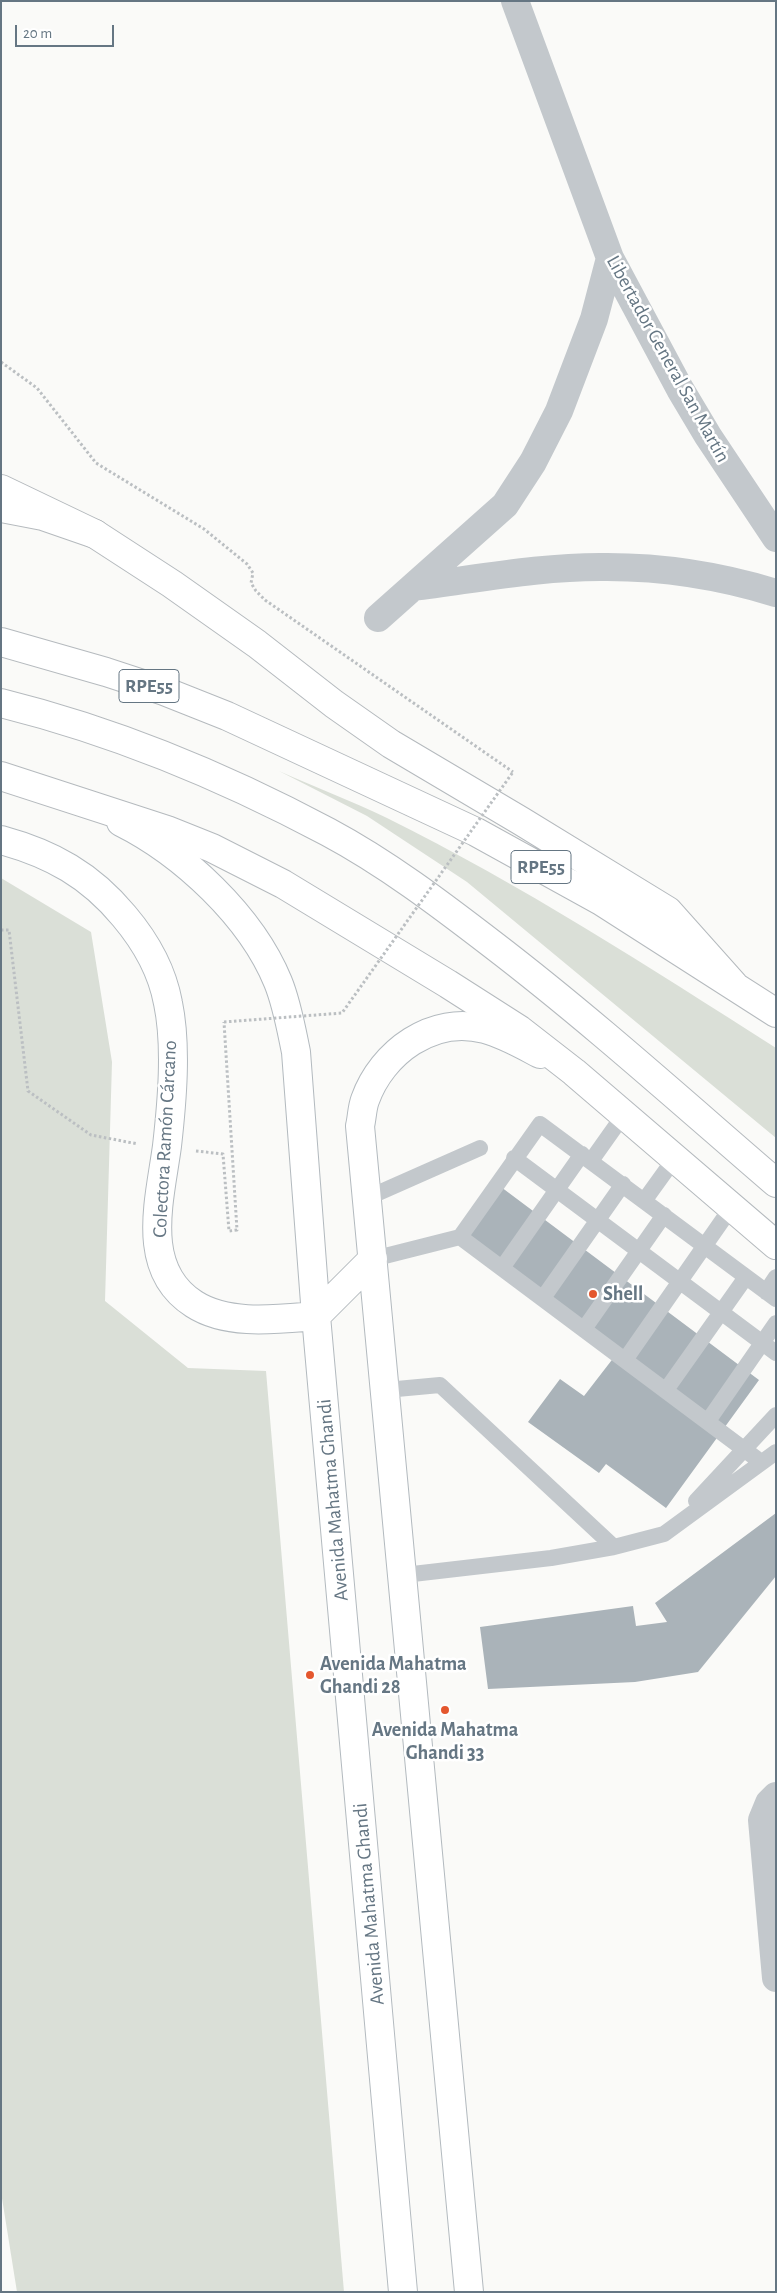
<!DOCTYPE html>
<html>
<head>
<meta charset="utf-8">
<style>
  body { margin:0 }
  #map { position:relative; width:777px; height:2293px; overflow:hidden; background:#fafaf8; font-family:"Alegreya Sans",sans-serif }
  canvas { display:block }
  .frame { position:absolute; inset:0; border:2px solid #657683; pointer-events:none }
  .scale { position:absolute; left:15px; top:25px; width:99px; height:22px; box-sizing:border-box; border:2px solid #657683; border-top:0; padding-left:6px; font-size:15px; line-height:18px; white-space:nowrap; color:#657683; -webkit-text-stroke:4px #fff; paint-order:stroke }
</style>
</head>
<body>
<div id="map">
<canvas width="777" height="2293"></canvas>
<div class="frame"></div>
<div class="scale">20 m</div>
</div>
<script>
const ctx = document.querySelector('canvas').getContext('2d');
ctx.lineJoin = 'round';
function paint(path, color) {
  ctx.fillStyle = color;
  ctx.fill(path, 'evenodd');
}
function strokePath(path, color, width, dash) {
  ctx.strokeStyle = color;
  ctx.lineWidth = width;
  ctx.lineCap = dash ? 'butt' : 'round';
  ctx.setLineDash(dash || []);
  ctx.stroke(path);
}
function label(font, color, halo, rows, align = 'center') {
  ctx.font = font + ' "Alegreya Sans",sans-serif';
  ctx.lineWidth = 5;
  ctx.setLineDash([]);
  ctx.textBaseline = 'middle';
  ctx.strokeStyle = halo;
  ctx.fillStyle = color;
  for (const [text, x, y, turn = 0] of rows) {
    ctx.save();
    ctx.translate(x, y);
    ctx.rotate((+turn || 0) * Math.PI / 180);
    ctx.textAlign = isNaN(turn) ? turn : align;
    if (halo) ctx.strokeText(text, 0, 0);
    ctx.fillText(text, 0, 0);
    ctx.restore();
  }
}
paint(new Path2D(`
  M279 771C315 787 352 801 387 818 522 885 649 967 776 1048V1138L467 882 367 816Z
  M1 878 91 932 112 1062 105 1301 188 1368 266 1371 344 2292H17L1 2192Z`), '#dadfd7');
paint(new Path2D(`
  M501 1187 759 1380 666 1508 606 1464 599 1473 528 1422 560 1379 584 1396 618 1352 465 1236Z
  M776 1513V1576L698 1672 635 1682 488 1689 480 1627 633 1606 636 1626 667 1622 655 1603Z`), '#aab3b9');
const secondary = new Path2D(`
  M121 822C183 853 251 916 278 982 287 1004 291 1028 296 1052L316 1316 403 2292
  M1 840C52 854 90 875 124 916 146 942 162 970 168 1003 177 1046 172 1102 167 1146 160 1199 139 1269 194 1304 228 1326 278 1319 316 1316L373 1259
  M469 2292 360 1126C362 1118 362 1108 365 1100 382 1052 433 1015 485 1029 504 1034 523 1045 540 1054`);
const primary = new Path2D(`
  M1 508 43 516 95 534 172 584 257 644 334 704 391 744 521 821 668 911 734 985
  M1 642 106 672 164 691 227 716 476 832 601 901 776 1013
  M1 703C114 731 225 777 328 832 386 863 440 904 492 944 590 1019 682 1102 776 1183
  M1 776 167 830 212 848 283 884 448 984 520 1030 574 1072 776 1245`);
const motorway = new Path2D(`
  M1 489 95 534`);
strokePath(secondary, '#b3babf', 30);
strokePath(primary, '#b5babe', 30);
strokePath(motorway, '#b4b9bd', 30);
strokePath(new Path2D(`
  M1 362 37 388 96 463 204 529 247 564 253 573 251 583 256 591 265 600 513 772
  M1 930H9L28 1091 91 1135 138 1144
  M196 1151 223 1154 229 1231 237 1230 224 1022`), '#bbbfc2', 3, [2.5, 2.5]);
strokePath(new Path2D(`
  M514 1158 776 1353
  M591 1161 625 1113
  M367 1198 480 1148
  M644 1201 675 1158
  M460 1237 761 1462
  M373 1259 460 1237 540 1124 776 1299
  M502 1268 582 1154
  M766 1292 776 1277
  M543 1298 623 1184
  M584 1329 664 1215
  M625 1360 731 1208
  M386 1390 440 1385 614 1547 551 1558 404 1575
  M666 1390 746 1277
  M708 1421 776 1323
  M696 1501 776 1415
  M614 1547 664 1534 776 1452`), '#c3c8cc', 16);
strokePath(new Path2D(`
  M515 1 610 258 680 389 708 436 776 538
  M413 587C477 579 542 566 607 567 664 567 721 576 776 593
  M378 618 505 505 533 462 559 411 594 319 610 258
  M776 1796 769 1803 762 1820 776 1978`), '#c3c8cc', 28);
strokePath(secondary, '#fff', 28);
strokePath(primary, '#fff', 28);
strokePath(motorway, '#fff', 28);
strokePath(new Path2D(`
  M224 1022 342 1013 513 772`), '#bbbfc2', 3, [2.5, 2.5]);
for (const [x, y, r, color] of [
  [593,1294,5,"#e4572e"],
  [310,1675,5,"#e4572e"],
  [445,1710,5,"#e4572e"]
]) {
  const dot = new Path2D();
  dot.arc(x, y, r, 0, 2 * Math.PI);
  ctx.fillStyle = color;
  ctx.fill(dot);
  strokePath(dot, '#fff', 2);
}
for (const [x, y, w] of [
  [149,686,60],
  [541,867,60]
]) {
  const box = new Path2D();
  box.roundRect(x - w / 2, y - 16.5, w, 33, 4);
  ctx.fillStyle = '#fff';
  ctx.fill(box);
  strokePath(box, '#657683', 1);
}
label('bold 19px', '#657683', null, [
  ["RPE55",149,686],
  ["RPE55",541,867]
]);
label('20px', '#657683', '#fff', [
  ["Libertador General San Martín",668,359,61],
  ["Colectora Ramón Cárcano",165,1139,-87],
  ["Avenida Mahatma Ghandi",333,1500,-95],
  ["Avenida Mahatma Ghandi",369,1904,-95]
]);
label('bold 20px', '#657683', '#fff', [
  ["Shell",603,1294],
  ["Avenida Mahatma",320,1664],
  ["Ghandi 28",320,1687],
  ["Avenida Mahatma",445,1730,"center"],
  ["Ghandi 33",445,1753,"center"]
], 'left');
</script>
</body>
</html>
